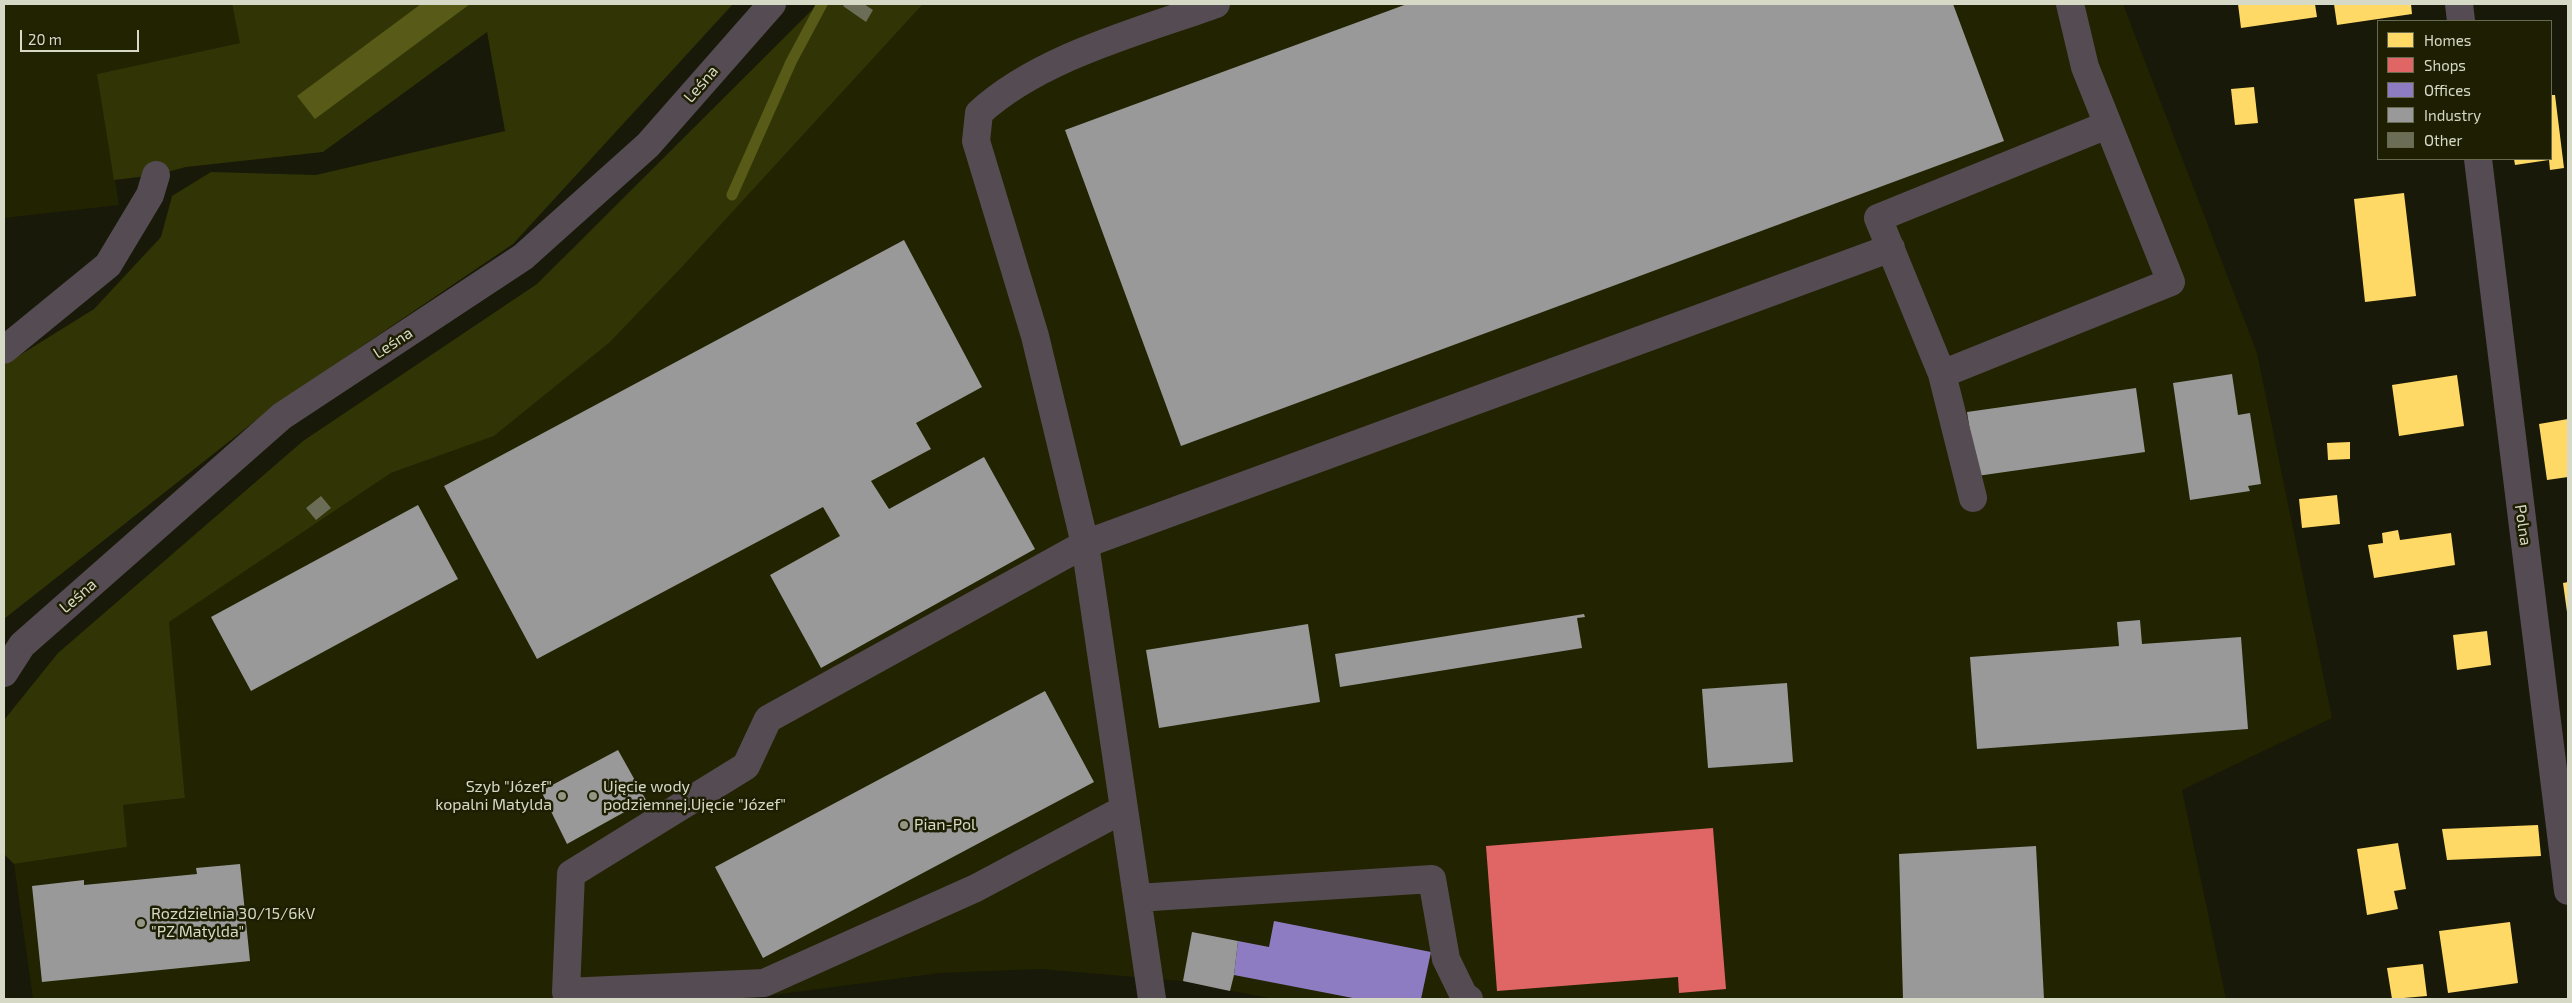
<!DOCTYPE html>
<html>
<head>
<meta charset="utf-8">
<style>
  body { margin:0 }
  #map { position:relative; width:2572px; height:1003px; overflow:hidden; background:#181908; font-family:"Exo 2",sans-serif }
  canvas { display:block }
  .frame { position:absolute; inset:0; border:5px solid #d7d9c7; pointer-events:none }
  .legend { position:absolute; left:2377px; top:20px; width:175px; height:140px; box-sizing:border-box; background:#1e1f02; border:1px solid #686951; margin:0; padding:6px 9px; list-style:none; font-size:15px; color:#d7d9c7 }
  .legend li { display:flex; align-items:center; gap:10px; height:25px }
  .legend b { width:25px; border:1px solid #686951 }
  .scale { position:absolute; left:20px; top:30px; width:119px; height:22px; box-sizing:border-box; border:2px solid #d7d9c7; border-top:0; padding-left:6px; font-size:15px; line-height:18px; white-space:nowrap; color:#d7d9c7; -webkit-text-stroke:4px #1e1f02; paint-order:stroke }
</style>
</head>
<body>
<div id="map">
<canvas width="2572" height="1003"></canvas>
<div class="frame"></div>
<ul class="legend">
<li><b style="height:14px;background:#ffd966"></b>Homes</li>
<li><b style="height:14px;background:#e06666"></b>Shops</li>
<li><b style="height:14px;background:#8e7cc3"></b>Offices</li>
<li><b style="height:14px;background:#999"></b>Industry</li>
<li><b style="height:14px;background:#6b6d57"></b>Other</li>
</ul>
<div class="scale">20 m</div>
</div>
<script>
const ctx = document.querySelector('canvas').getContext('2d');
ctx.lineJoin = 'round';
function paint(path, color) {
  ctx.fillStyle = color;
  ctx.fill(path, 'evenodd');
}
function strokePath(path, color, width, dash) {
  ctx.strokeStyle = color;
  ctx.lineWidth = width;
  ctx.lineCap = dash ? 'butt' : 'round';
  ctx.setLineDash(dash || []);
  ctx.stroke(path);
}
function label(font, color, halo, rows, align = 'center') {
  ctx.font = font + ' "Exo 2",sans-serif';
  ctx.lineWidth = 5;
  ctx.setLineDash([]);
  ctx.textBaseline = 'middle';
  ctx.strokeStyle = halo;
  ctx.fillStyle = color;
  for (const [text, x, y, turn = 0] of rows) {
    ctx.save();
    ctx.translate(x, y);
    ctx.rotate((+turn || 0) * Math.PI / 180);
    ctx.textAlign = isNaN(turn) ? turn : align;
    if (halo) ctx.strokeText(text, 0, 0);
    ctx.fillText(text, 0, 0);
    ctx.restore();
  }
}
paint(new Path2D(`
  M4 4H232L241 43 98 74 119 205 4 218Z
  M926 4H2123L2257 353 2332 718 2182 790 2226 999H1274L1181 981 1041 969 940 973 743 999H33L14 864 126 847 123 805 185 798 168 622 391 473 494 436 609 343 682 267 922 5Z`), '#222301');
paint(new Path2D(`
  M232 4H733L513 244 278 403 4 619V365L94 309 161 237 172 196 211 172 316 175 505 131 487 32 323 152 186 167 156 175 114 180 97 74 240 43Z
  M818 4H926L922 5 682 267 609 343 494 436 391 473 169 622 185 798 123 805 127 847 14 864 4 854V720L58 653 303 441 537 284Z`), '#313405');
paint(new Path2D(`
  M421 4H470L315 119 297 96Z`), '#585b17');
paint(new Path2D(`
  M2238 4H2315L2317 17 2241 28Z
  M2334 4H2411L2412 14 2337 25Z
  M2254 87 2258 123 2235 125 2231 89Z
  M2551 95H2555L2564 168 2550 170 2549 160 2515 165 2514 159H2551Z
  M2404 193 2416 296 2365 302 2354 199Z
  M2457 375 2464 426 2399 436 2392 385Z
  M2568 419V477L2547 480 2539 424Z
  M2350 442V459L2328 460 2327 443Z
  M2337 495 2340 524 2302 528 2299 499Z
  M2398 530 2400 540 2451 533 2455 565 2374 578 2368 545 2383 543 2382 533Z
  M2568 582V612H2567L2563 583Z
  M2487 631 2491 665 2457 670 2453 635Z
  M2538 825 2541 856 2447 860 2442 829Z
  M2398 843 2406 889 2394 891 2398 909 2367 915 2357 849Z
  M2510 922 2518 983 2448 993 2439 931Z
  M2423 964 2427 996 2392 999 2387 968Z`), '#ffd966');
paint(new Path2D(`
  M1713 828 1726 989 1679 993 1678 977 1497 991 1486 846Z`), '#e06666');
paint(new Path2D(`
  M1274 921 1431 952 1421 999H1358L1234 975 1238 941 1269 947Z`), '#8e7cc3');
paint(new Path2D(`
  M1407 4H1953L2004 141 1181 446 1065 130Z
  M904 240 982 387 916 423 931 449 871 481 889 509 984 457 1035 549 821 668 770 575 840 536 823 507 537 659 444 486Z
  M2232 374 2238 415 2250 413 2261 484 2248 486 2250 491 2190 500 2173 383Z
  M2136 388 2145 452 1977 476 1967 412Z
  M418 505 458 579 251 691 211 617Z
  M1584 614 1585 617 1577 618 1582 648 1340 687 1335 654Z
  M2140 620 2142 644 2241 637 2248 729 1977 749 1970 657 2119 646 2117 622Z
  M1308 624 1320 702 1159 728 1146 650Z
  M1787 683 1793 762 1708 768 1702 689Z
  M1045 691 1094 782 763 958 715 867Z
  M618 750 646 800 567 844 541 791Z
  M2036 846 2044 999H1903L1899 854Z
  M240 864 250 961 42 982 32 886 84 880V885L197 874 196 868Z
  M1192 932 1238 941 1234 975 1230 991 1183 981Z`), '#999');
strokePath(new Path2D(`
  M732 195 791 62 822 4`), '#585b17', 11);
paint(new Path2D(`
  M845 4H864L873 10 866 22 843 6Z
  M321 496 331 508 316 520 306 508Z`), '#6b6d57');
strokePath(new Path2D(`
  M2459 4 2461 21
  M2478 159C2506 403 2539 647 2568 891
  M4 350 108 265 150 195 156 175
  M1942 374 2171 282 2085 67 2070 4
  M1973 498 1942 374 1878 218 2107 125
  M4 673 22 645 282 416 523 257 648 145 772 4
  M1124 809 976 888 764 983 566 992 571 874 746 766 768 719 1085 544 1891 248
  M1137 898 1432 879 1446 959 1464 996 1469 999
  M1152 999 1085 544 1035 336 976 141 979 113C1040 57 1138 32 1216 4`), '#554b53', 28);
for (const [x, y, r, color] of [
  [562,796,5,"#949684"],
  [593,796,5,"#949684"],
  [904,825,5,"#949684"],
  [141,923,5,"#949684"]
]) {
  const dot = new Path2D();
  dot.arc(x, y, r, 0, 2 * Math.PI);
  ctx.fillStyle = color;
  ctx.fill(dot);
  strokePath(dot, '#1e1f02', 2);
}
label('16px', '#d7d9c7', '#1e1f02', [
  ["Leśna",701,84,-49],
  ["Leśna",393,343,-33],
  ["Polna",2523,525,82],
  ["Leśna",78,596,-41]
]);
label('16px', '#d7d9c7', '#1e1f02', [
  ["Szyb \"Józef\"",552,787,"right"],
  ["kopalni Matylda",552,805,"right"],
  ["Ujęcie wody",603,787],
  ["podziemnej.Ujęcie \"Józef\"",603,805],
  ["Pian-Pol",914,825],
  ["Rozdzielnia 30/15/6kV",151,914],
  ["\"PZ Matylda\"",151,932]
], 'left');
</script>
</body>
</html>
